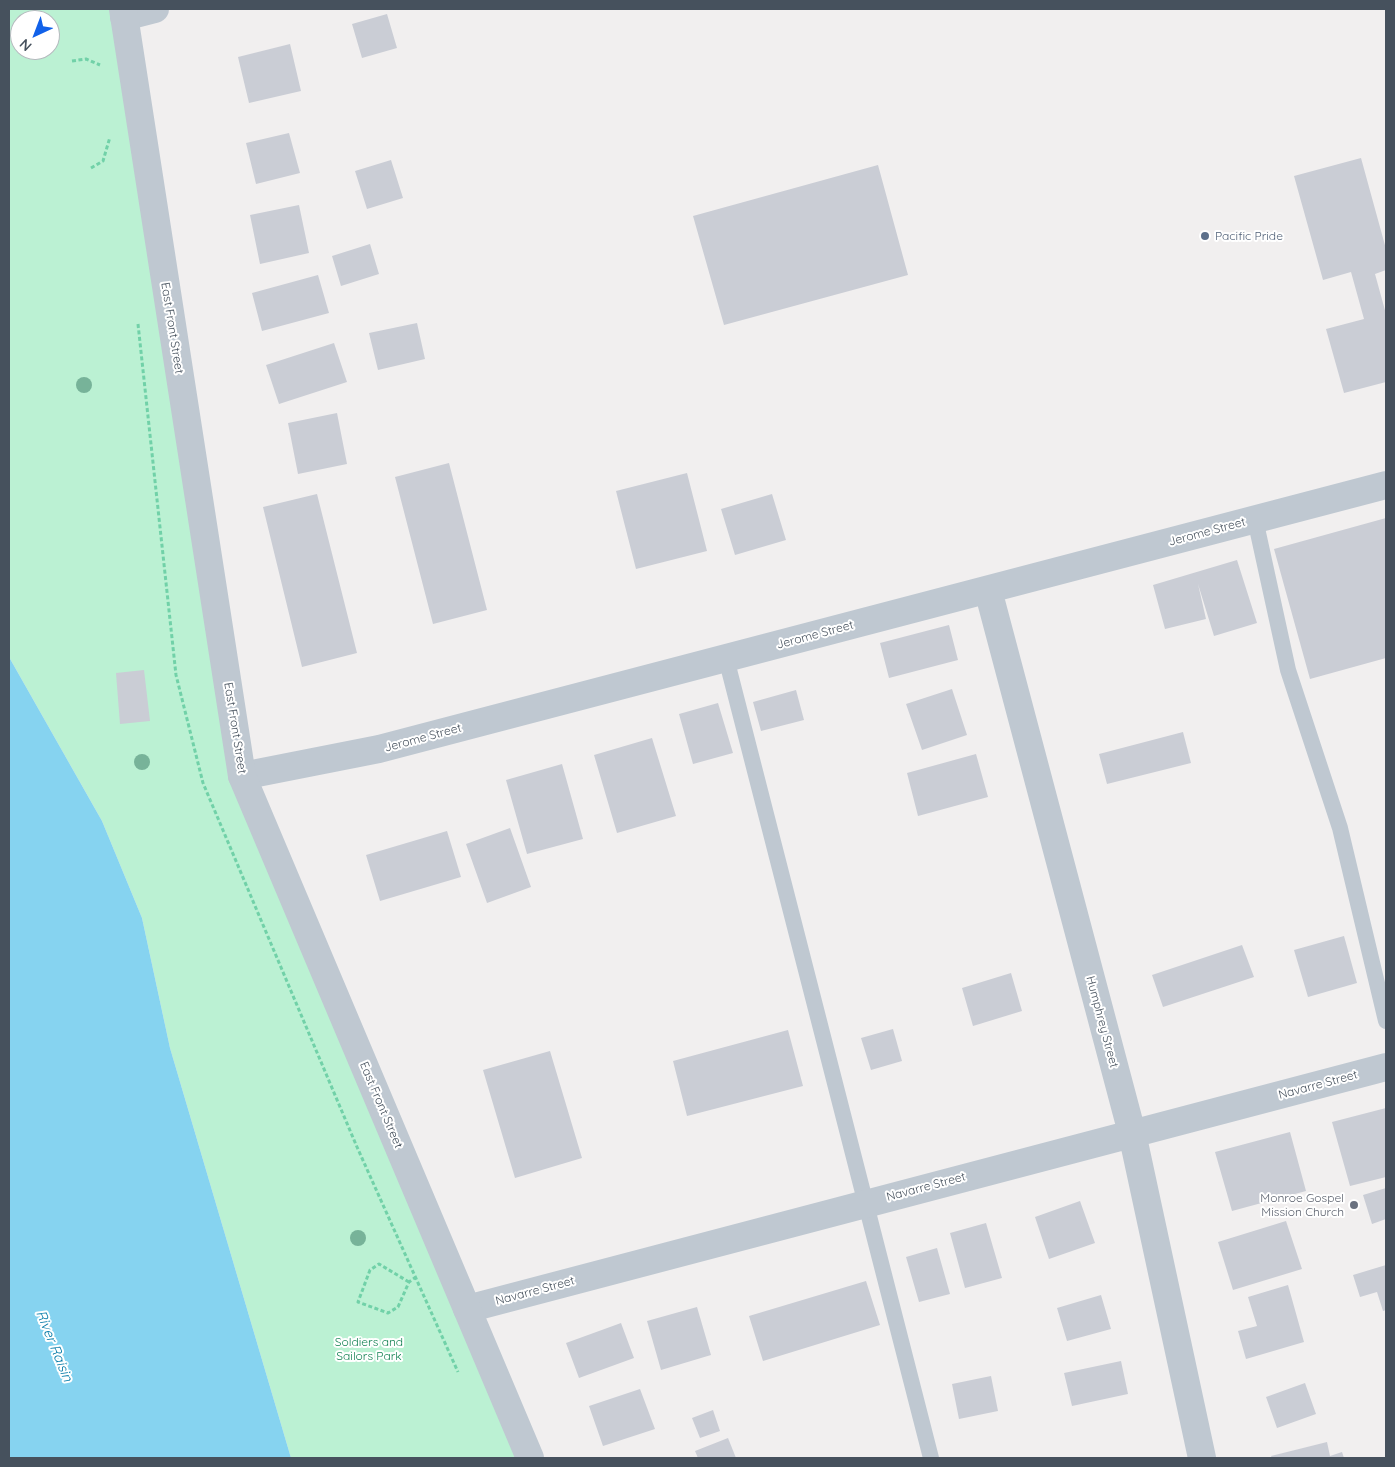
<!DOCTYPE html>
<html>
<head>
<meta charset="utf-8">
<style>
  body { margin:0 }
  #map { position:relative; width:1395px; height:1467px; overflow:hidden; background:#f1efef; font-family:Quicksand,sans-serif }
  canvas { display:block }
  .frame { position:absolute; inset:0; border:10px solid #46515d; pointer-events:none }
  .north { position:absolute; left:10px; top:10px; width:50px; height:50px; box-sizing:border-box; background:#fff; border:1px solid #b5b9be; border-radius:50%; rotate:223deg; font-size:14px; font-weight:700; line-height:20px; text-align:center; color:#46515d }
  .north::after { content:''; display:block; margin:auto; width:18px; height:22px; background:#1161e9; clip-path:polygon(50% 0,100% 100%,50% 72%,0 100%) }
</style>
</head>
<body>
<div id="map">
<canvas width="1395" height="1467"></canvas>
<div class="frame"></div>
<div class="north">N</div>
</div>
<script>
const ctx = document.querySelector('canvas').getContext('2d');
ctx.lineJoin = 'round';
function paint(path, color) {
  ctx.fillStyle = color;
  ctx.fill(path, 'evenodd');
}
function strokePath(path, color, width, dash) {
  ctx.strokeStyle = color;
  ctx.lineWidth = width;
  ctx.lineCap = dash ? 'butt' : 'round';
  ctx.setLineDash(dash || []);
  ctx.stroke(path);
}
function label(font, color, halo, rows, align = 'center') {
  ctx.font = font + ' Quicksand,sans-serif';
  ctx.lineWidth = 4;
  ctx.setLineDash([]);
  ctx.textBaseline = 'middle';
  ctx.strokeStyle = halo;
  ctx.fillStyle = color;
  for (const [text, x, y, turn = 0] of rows) {
    ctx.save();
    ctx.translate(x, y);
    ctx.rotate((+turn || 0) * Math.PI / 180);
    ctx.textAlign = isNaN(turn) ? turn : align;
    if (halo) ctx.strokeText(text, 0, 0);
    ctx.fillText(text, 0, 0);
    ctx.restore();
  }
}
paint(new Path2D(`
  M9 9H124L242 776 530 1458H291L170 1048 142 918 102 821 9 657ZM20 20H50V50H20Z`), '#bbf1d3');
paint(new Path2D(`
  M9 657 102 821 142 918 170 1048 291 1458H9Z`), '#86d3f0');
paint(new Path2D(`
  M387 14 397 48 362 58 352 24Z
  M290 44 301 91 249 103 238 57Z
  M289 133 300 173 256 184 246 143Z
  M1361 158 1386 249V270L1375 274 1386 314V382L1344 393 1326 329 1364 319 1351 272 1323 280 1294 176Z
  M391 160 403 198 367 209 355 171Z
  M878 165 908 275 724 325 693 216Z
  M299 205 309 253 260 264 250 215Z
  M370 244 379 274 341 286 332 256Z
  M318 275 329 313 262 331 252 293Z
  M417 323 425 359 378 370 369 333Z
  M334 343 347 382 279 404 266 365Z
  M337 413 347 464 298 474 288 423Z
  M449 463 487 610 433 624 395 477Z
  M687 473 707 551 636 569 616 491Z
  M317 494 357 653 302 667 263 507Z
  M772 494 786 540 735 555 721 509Z
  M1386 518V658L1310 679 1274 549Z
  M1237 560 1257 623 1214 636 1198 584 1206 619 1165 629 1153 585Z
  M949 625 958 660 889 678 880 643Z
  M144 670 150 721 120 724 116 673Z
  M952 689 967 735 922 750 906 704Z
  M796 690 804 720 761 731 753 702Z
  M718 703 733 753 693 764 679 714Z
  M1183 732 1191 763 1107 784 1099 754Z
  M652 738 676 816 617 833 594 755Z
  M976 754 988 797 918 816 907 773Z
  M562 764 583 839 527 854 506 780Z
  M510 828 531 887 487 903 466 844Z
  M447 831 461 877 380 901 366 855Z
  M1344 936 1357 983 1308 997 1294 950Z
  M1242 945 1254 977 1163 1007 1152 975Z
  M1011 973 1022 1011 973 1026 962 988Z
  M893 1029 902 1061 871 1070 861 1038Z
  M788 1030 803 1086 687 1116 673 1061Z
  M550 1051 582 1158 515 1178 483 1070Z
  M1386 1108V1177L1350 1186 1332 1122Z
  M1290 1132 1306 1191 1232 1211 1215 1152Z
  M1386 1188V1219L1372 1224 1363 1195Z
  M1080 1201 1095 1243 1049 1259 1035 1217Z
  M1286 1221 1302 1269 1233 1290 1218 1242Z
  M986 1223 1002 1278 965 1288 950 1233Z
  M937 1248 950 1294 919 1302 906 1257Z
  M1386 1265V1310L1383 1311 1377 1292 1360 1297 1353 1275Z
  M866 1281 880 1325 763 1361 749 1316Z
  M1288 1285 1304 1342 1246 1359 1238 1331 1257 1326 1248 1297Z
  M1101 1295 1111 1329 1067 1341 1057 1308Z
  M697 1307 711 1355 661 1370 647 1321Z
  M621 1323 634 1358 579 1378 566 1343Z
  M1121 1361 1128 1394 1072 1406 1064 1373Z
  M991 1376 998 1411 959 1419 952 1384Z
  M1305 1383 1316 1414 1277 1428 1266 1397Z
  M640 1389 655 1429 603 1446 589 1406Z
  M713 1410 720 1431 700 1438 692 1418Z
  M728 1438 736 1458H698L695 1451Z
  M1327 1442 1330 1456 1342 1452 1344 1458H1272L1271 1456Z`), '#cacdd5');
strokePath(new Path2D(`
  M72 61 86 59 100 65
  M91 168 103 161 110 137
  M138 324 176 675 203 783 357 1147 458 1372
  M409 1282 379 1264 370 1270 358 1302 388 1313 398 1307 409 1282 416 1277`), '#71d1a8', 3, [4, 2.5]);
strokePath(new Path2D(`
  M1255 519 1288 670 1340 828 1386 1021
  M726 658 931 1458`), '#bfc8d1', 16);
strokePath(new Path2D(`
  M124 17 155 9
  M988 590 1132 1133 1202 1458
  M242 776 379 749 1386 485
  M467 1309 1386 1067`), '#bfc8d1', 28);
strokePath(new Path2D(`
  M123 9 242 776 530 1458`), '#bfc8d1', 28);
ctx.fillStyle = '#77b399';
for (const [x, y] of [
  [84,385],
  [142,762],
  [358,1238]
]) {
  ctx.beginPath();
  ctx.arc(x, y, 8, 0, 2 * Math.PI);
  ctx.fill();
}
for (const [x, y, r, color] of [
  [1205,236,5,"#5c6f8a"],
  [1354,1205,5,"#6b7280"]
]) {
  const dot = new Path2D();
  dot.arc(x, y, r, 0, 2 * Math.PI);
  ctx.fillStyle = color;
  ctx.fill(dot);
  strokePath(dot, '#fff', 2);
}
label('12px', '#4e5e75', '#fff', [
  ["Pacific Pride",1215,236]
], 'left');
label('12px', '#46515d', '#fff', [
  ["East Front Street",172,328,81],
  ["Jerome Street",1207,532,-15],
  ["Jerome Street",815,635,-15],
  ["East Front Street",235,728,81],
  ["Jerome Street",423,738,-15],
  ["Humphrey Street",1102,1022,75],
  ["Navarre Street",1318,1085,-15],
  ["East Front Street",381,1105,67],
  ["Navarre Street",926,1187,-15],
  ["Navarre Street",535,1291,-15]
]);
label('12px', '#5b616d', '#fff', [
  ["Monroe Gospel",1344,1198],
  ["Mission Church",1344,1212]
], 'right');
label('12px', '#138252', '#fff', [
  ["Soldiers and",369,1342],
  ["Sailors Park",369,1356]
]);
label('italic 14px', '#077ba8', '#fff', [
  ["River Raisin",54,1346,68]
]);
</script>
</body>
</html>
